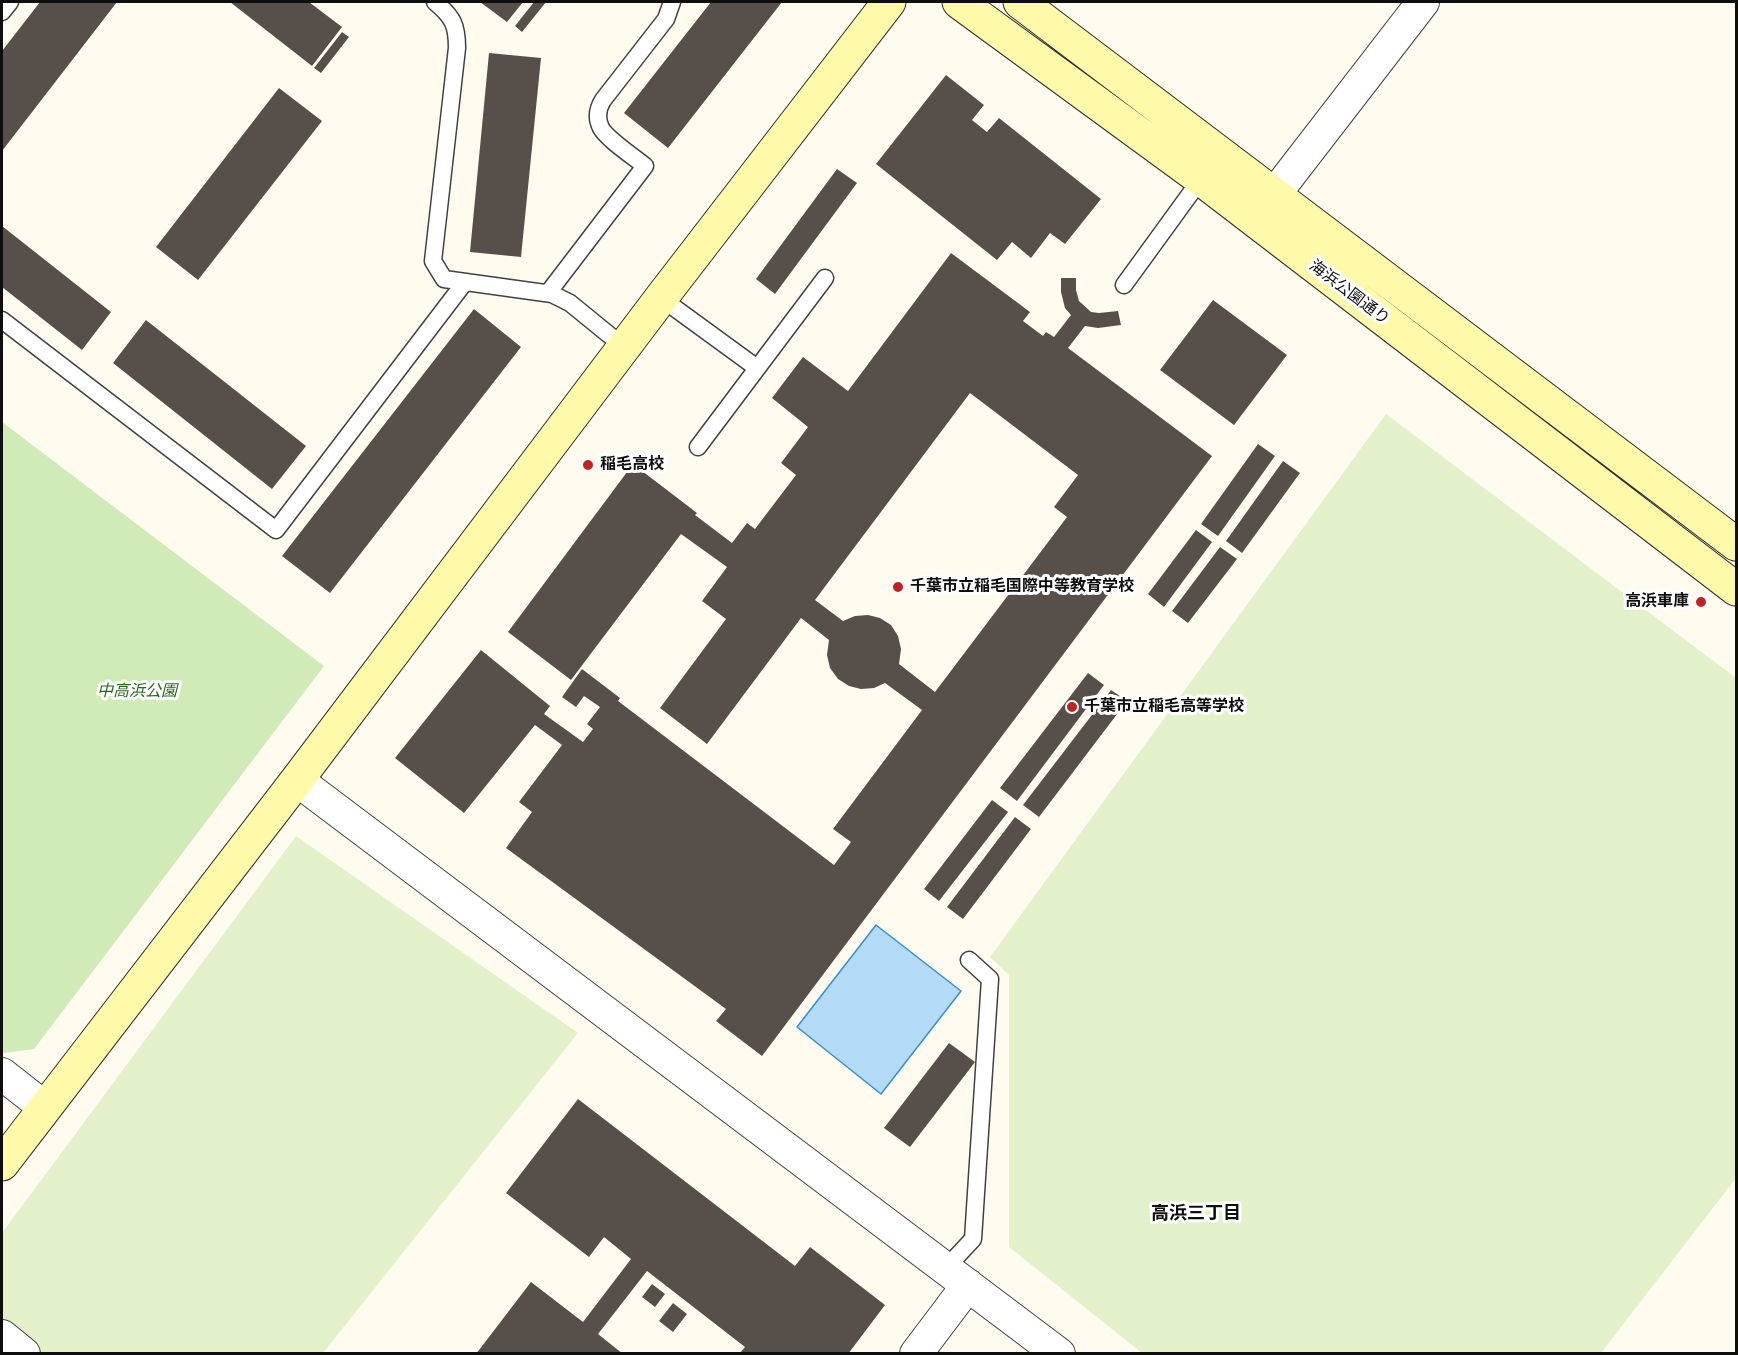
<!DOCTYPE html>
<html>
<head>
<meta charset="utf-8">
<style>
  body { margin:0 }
  #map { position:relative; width:1738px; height:1355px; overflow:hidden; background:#fffcef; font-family:"Times New Roman",serif }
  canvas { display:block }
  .frame { position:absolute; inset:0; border:3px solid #0e0e0e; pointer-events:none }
</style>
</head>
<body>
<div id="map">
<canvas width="1738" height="1355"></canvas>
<div class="frame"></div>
</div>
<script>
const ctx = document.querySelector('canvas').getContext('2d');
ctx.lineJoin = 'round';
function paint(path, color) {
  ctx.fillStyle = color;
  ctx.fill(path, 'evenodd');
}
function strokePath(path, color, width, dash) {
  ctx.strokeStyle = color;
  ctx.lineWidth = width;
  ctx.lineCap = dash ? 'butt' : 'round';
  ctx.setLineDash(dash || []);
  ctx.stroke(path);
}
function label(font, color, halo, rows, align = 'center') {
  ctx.font = font + ' "Times New Roman","Noto Sans JP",serif';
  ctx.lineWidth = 6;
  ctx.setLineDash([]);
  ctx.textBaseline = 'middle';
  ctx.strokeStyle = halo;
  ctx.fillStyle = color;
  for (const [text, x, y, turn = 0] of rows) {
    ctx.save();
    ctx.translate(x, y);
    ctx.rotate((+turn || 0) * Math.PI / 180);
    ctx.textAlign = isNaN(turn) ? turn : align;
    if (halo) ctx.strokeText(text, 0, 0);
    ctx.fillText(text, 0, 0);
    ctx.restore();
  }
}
paint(new Path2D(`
  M2 422 324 666 34 1049 4 1053 2 1051Z`), '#d0eab8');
paint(new Path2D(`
  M1386 414 1736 678V1178L1601 1353H1142L1009 1247V975L990 957Z
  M296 836 578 1033 323 1353H15L2 1341V1233Z`), '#e2f1ca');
const water = new Path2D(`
  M876 925 961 991 881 1094 797 1027Z`);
paint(water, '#b3dbf7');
strokePath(water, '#388dcf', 1.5);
paint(new Path2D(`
  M40 2H117L2 151V51Z
  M230 2H309L342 27 312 66Z
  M480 2H523L507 22Z
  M534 2H546L522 32 515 26Z
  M711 2H782L668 148 624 113Z
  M342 32 349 37 321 73 314 68Z
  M489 53 541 58 521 257 470 252Z
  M946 75 984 105 972 120 987 132 999 118 1101 199 1065 244 1050 233 1031 258 1012 242 997 260 876 164Z
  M279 88 322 121 198 280 156 247Z
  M837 169 857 183 775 294 756 279Z
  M2 226 111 312 82 350 2 287Z
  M951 253 1030 312 1023 321 1043 336 1046 332 1054 337 1071 315 1065 308 1061 292V278H1076V290L1079 301 1091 312 1099 313 1118 311 1121 325 1098 328 1085 326 1068 348 1212 456 762 1056 716 1021 726 1009 506 848 532 812 519 802 562 745 535 725 464 813 395 758 481 650 550 706 544 714 583 742 593 729 587 724 600 707 584 696 576 707 562 697 582 669 620 698 618 701 834 865 851 842 833 829 922 710 885 683 874 688 861 689 849 686 838 679 830 668 827 655 829 640 801 618 707 744 660 708 726 619 702 601 727 567 681 534 571 680 508 632 633 464 697 513 695 515 732 543 747 523 755 529 796 475 781 463 808 427 772 398 803 357 848 391ZM970 393 1078 475 1054 507 1067 517 935 692 899 664 901 649 898 636 891 625 880 618 868 615 855 616 843 621 815 600Z
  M1213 300 1287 355 1234 425 1160 370Z
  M474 309 521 347 330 593 282 556Z
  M146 320 306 446 272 489 113 363Z
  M1258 444 1275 456 1218 536 1201 524Z
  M1283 461 1300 473 1242 553 1226 541Z
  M1196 530 1212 542 1164 607 1148 594Z
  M1220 547 1237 559 1188 623 1172 611Z
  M1088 673 1104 685 1017 801 1000 788Z
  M1111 690 1127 701 1039 817 1023 805Z
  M992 800 1008 812 939 901 924 889Z
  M1015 817 1031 829 963 919 947 907Z
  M949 1043 975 1062 910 1147 884 1128Z
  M578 1099 795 1266 810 1247 885 1305 848 1354H739L745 1347 647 1271 598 1334 623 1354H476L531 1282 583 1322 631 1259 604 1237 589 1257 506 1193Z
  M652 1284 665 1294 655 1307 642 1297Z
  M673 1303 687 1314 673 1332 659 1321Z`), '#574f4a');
const lane = new Path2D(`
  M435 2C453 17 457 25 457 48L433 261 444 279 552 294 570 303 624 347
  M2 12 10 2
  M1124 285 1201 179
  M548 293 645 166C634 157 607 139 601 128 596 118 598 108 603 100L666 19 672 2
  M661 298 757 368
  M2 320 276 530 465 282
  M698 447 825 278
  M946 1268 973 1239 990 979 969 960`);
const street = new Path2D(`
  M1274 195 1423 2
  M297 780 1059 1354
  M2 1074 44 1107
  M2 1336 24 1354
  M916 1354 968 1285`);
const secondary = new Path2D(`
  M959 2 1201 179 1736 589
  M1020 2 1736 544
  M2 1164 297 780 661 298 889 2`);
strokePath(lane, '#414141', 19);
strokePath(street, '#414141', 34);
strokePath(secondary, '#303030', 35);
strokePath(lane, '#fff', 16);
strokePath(street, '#fff', 32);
strokePath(secondary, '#fff9aa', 33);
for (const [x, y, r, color] of [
  [588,465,6,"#c02325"],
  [898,587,6,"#c02325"],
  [1701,602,6,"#c02325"],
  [1072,707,6,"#c02325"]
]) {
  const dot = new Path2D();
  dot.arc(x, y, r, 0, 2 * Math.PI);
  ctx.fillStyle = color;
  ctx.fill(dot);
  strokePath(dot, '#fff', 2);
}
label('16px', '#0e0e0e', '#fff', [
  ["海浜公園通り",1349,293,37]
]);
label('bold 16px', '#0e0e0e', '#fff', [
  ["稲毛高校",600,465],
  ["千葉市立稲毛国際中等教育学校",910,587],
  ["高浜車庫",1689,602,"right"],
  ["千葉市立稲毛高等学校",1084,707]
], 'left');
label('italic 16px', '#29671d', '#fff', [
  ["中高浜公園",137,692]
]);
label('bold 18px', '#0e0e0e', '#fff', [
  ["高浜三丁目",1196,1214]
]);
</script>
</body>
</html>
